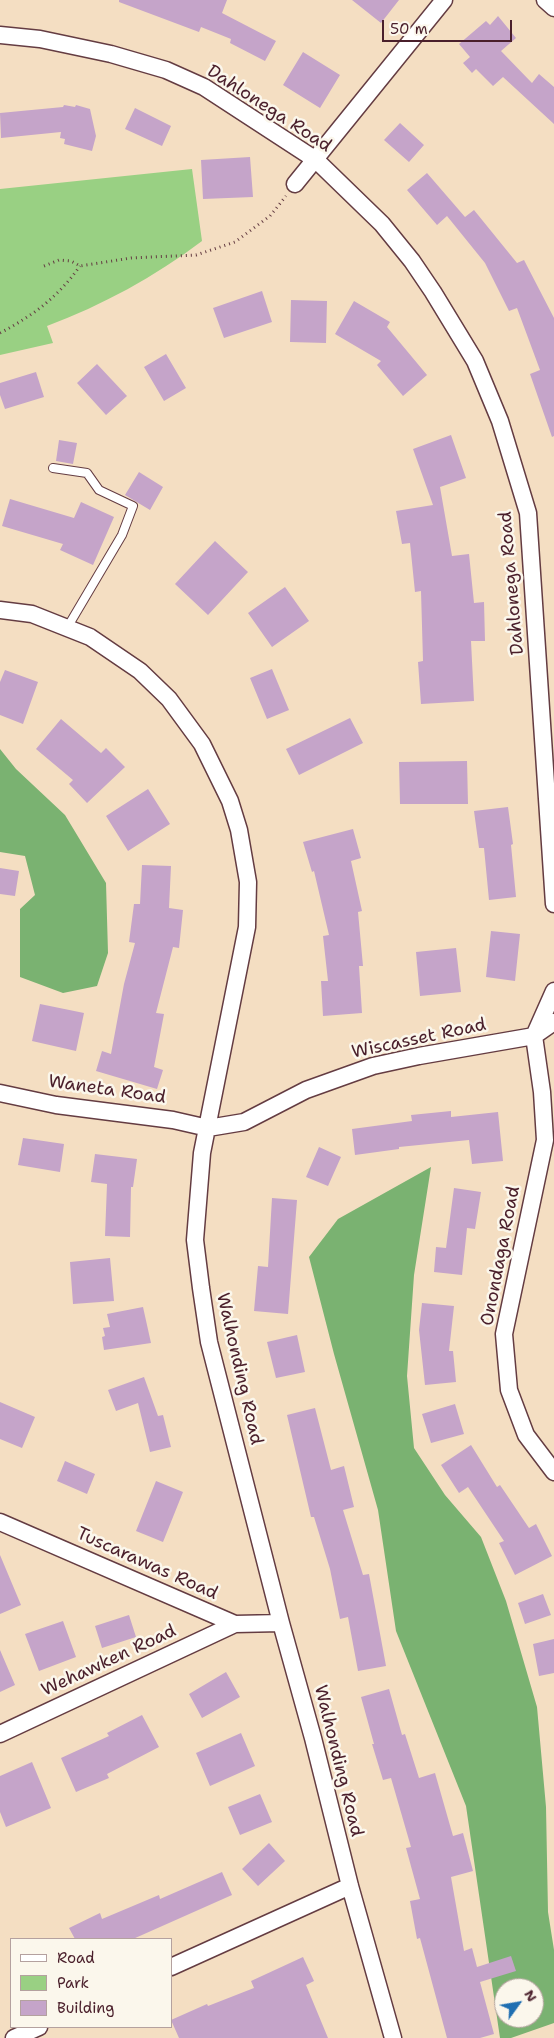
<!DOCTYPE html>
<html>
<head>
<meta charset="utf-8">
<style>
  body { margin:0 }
  #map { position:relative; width:554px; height:2038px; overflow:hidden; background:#f4dec2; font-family:"Shantell Sans",sans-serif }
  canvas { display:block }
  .legend { position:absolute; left:10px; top:1938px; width:162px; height:90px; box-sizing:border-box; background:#fbf7ec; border:1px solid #b4a19f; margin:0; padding:6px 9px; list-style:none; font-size:15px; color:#4a1f2b }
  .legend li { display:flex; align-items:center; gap:10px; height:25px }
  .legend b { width:25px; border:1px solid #b4a19f }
  .north { position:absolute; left:494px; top:1978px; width:50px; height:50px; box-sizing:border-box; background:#fbf7ec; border:1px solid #b4a19f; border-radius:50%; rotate:58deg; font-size:14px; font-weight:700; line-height:20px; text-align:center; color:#4a1f2b }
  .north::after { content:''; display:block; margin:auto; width:18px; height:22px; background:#1f6fb2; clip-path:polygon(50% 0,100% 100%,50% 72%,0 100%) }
  .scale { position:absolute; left:382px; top:20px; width:130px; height:22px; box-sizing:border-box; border:2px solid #4a1f2b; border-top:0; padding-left:6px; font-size:15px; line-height:18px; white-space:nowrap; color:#4a1f2b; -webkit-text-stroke:4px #fbf7ec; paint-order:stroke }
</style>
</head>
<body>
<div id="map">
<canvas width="554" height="2038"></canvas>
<ul class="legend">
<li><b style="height:6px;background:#fff"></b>Road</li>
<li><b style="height:14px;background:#99d083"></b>Park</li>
<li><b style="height:14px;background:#c5a4c9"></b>Building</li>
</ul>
<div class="north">N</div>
<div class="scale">50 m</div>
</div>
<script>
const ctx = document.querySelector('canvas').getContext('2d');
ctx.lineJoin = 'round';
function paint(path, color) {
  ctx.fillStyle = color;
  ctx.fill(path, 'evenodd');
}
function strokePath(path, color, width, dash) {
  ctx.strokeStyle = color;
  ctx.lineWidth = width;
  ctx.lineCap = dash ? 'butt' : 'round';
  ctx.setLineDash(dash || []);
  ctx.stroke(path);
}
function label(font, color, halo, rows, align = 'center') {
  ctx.font = font + ' "Shantell Sans",sans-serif';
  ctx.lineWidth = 5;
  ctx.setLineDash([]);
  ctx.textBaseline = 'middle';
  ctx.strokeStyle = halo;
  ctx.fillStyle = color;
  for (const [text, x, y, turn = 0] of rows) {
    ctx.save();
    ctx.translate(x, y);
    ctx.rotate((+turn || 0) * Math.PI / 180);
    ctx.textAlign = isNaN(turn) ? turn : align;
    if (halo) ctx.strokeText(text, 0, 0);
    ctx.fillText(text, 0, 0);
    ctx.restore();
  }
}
paint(new Path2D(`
  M192 169 202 241C154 277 103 305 47 326L53 343 0 355V189Z`), '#99d083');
paint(new Path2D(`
  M0 749 16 769 65 815 106 883 108 953 97 986 63 993 20 977V909L35 895 25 856 0 852Z
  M431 1167 414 1275 407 1376 414 1448 445 1495 481 1537 506 1601 537 1707 546 1807 548 1912 554 1950V2023L511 2038H500L466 1806 396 1631 378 1510 334 1354 309 1257 338 1219ZM504 1988H534V2018H504Z`), '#7ab271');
paint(new Path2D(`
  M119 0H227L222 13 276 41 265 61 230 43 231 39 201 27 199 32 119 2Z
  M352 0H399L381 23Z
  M498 16 516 38 501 51 532 83 539 74 554 87V124L503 77 493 86 476 69 472 73 463 63 470 57 459 44 486 21 490 25Z
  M303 52 340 75 320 108 283 85Z
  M64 105 75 107 76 105 90 109 96 136 92 151 64 144 65 139 60 138 61 132 1 138 0 113 63 107Z
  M135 108 171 126 162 146 125 129Z
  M400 123 424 145 409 162 384 140Z
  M250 157 253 197 203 199 201 160Z
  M427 173 465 217 474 210 517 263 524 260 554 318V436L552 437 530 374 540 370 517 308 509 311 485 263 447 216 437 225 407 190Z
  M262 291 272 322 224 338 213 308Z
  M291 300 327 301 326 343 290 342Z
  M354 301 390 322 387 327 427 375 403 396 377 365 381 361 335 334Z
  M166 354 186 388 164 401 144 367Z
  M97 364 127 396 106 415 77 383Z
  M36 372 44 397 5 409 0 395V383Z
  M451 435 466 478 440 487 452 556 469 554 474 603 484 602 485 641H471L474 701 421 704 418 662 423 661 421 591 415 592 410 543 402 544 396 511 433 505 413 449Z
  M59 440 77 443 73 464 56 461Z
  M139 472 163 487 150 510 125 495Z
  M10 499 74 518 81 502 114 517 93 565 60 550 63 544 2 526Z
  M215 541 248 572 208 615 175 584Z
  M285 587 309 621 272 647 248 613Z
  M272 669 289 710 267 719 250 678Z
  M5 670 38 682 23 724 0 715V682Z
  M350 718 363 743 299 775 286 749Z
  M61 719 101 753 106 748 125 767 87 803 69 784 73 780 36 749Z
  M467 761 468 804H400L399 762Z
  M148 789 170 824 128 851 106 816Z
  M508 807 513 844 511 845 516 897 489 900 484 848H479L474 811Z
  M353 829 361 858 351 861 362 911 358 912 363 966H359L362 1013 323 1016 321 981H328L323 936 329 935 314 871 312 872 303 842Z
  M142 865 171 866 169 908 183 910 179 948 173 947 156 1013 164 1014 154 1067 163 1070 157 1089 96 1071 102 1051 111 1054 124 984 135 943 129 942 134 904H140Z
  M0 868 19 871 15 896 0 894Z
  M491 931 520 934 515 981 486 977Z
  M456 948 461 992 420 996 416 952Z
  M40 1004 84 1013 76 1051 32 1041Z
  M451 1111V1117L498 1112 503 1161 472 1164 469 1140 399 1147V1149L355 1155 352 1129 412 1121 411 1115Z
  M23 1138 64 1144 60 1172 18 1165Z
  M319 1147 341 1157 328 1186 306 1177Z
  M95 1154 137 1159 133 1187H131L130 1237 105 1236 107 1184 91 1182Z
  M454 1188 481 1192 475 1229 467 1228 462 1275 434 1272 436 1247 446 1248Z
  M272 1198 297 1200 288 1314 254 1311 258 1266 268 1267Z
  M110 1258 114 1301 73 1304 70 1262Z
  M422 1303 454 1306 449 1351H453L456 1382 425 1385 419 1330Z
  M143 1307 151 1343 104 1350 102 1337 105 1336 103 1328 110 1327 107 1314Z
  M297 1335 305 1372 276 1378 267 1342Z
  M144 1377 158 1416 163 1415 171 1447 150 1452 138 1403 116 1411 108 1390Z
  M0 1402 35 1417 22 1448 0 1439Z
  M455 1404 464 1434 431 1443 422 1414Z
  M315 1408 331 1470 344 1466 354 1507 343 1510 363 1575 369 1574 386 1666 358 1671 348 1617 340 1619 330 1569 314 1517H311L287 1415Z
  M471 1445 497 1487 500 1485 529 1528 536 1524 552 1556 515 1575 499 1543 504 1541 468 1487 459 1493 441 1465Z
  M65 1461 95 1474 87 1494 57 1481Z
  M156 1481 183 1492 163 1542 136 1531Z
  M0 1555 21 1605 0 1614Z
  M543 1594 551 1615 525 1624 518 1603Z
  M129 1615 136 1637 102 1648 95 1626Z
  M63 1621 76 1657 39 1671 25 1634Z
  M554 1639V1673L539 1676 533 1644Z
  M0 1650 15 1685 0 1692Z
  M226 1672 240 1697 202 1718 189 1694Z
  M389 1689 402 1735 405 1734 419 1778 435 1773 453 1836 463 1833 473 1871 451 1877 464 1951 472 1948 477 1967 511 1956 516 1971 480 1982 494 2034 480 2038H447L420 1938 417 1939 410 1901 420 1899 406 1848 411 1847 391 1778 383 1780 372 1744H374L361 1697Z
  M142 1715 159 1747 107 1774 109 1778 76 1792 61 1758 109 1736 107 1733Z
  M241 1733 255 1766 210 1786 196 1753Z
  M32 1762 51 1808 6 1827 0 1812V1776Z
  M260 1794 272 1822 240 1835 228 1807Z
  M269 1843 285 1861 258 1886 242 1869Z
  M222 1872 232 1895 133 1939H75L69 1928 100 1913 102 1919 159 1895 160 1899Z
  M303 1957 314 1981 306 1985 328 2038H179L171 2020 207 2004 208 2006 254 1988 251 1981Z`), '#c5a4c9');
const lane = new Path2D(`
  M53 468 87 473 99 490 133 506 122 535 67 628`);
const street = new Path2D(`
  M545 0 554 8
  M0 35 40 39 111 54 166 70 204 87 316 160 382 224 412 261 433 292 475 361 500 421 528 513 554 904
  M295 184 444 0
  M0 610 32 614 90 637 140 671 169 699 202 744 230 801 239 830 248 882 247 927 202 1153 195 1240 201 1288 209 1342 281 1623 313 1738 350 1886 393 2038
  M554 991 534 1036 542 1092 545 1140 504 1334 509 1390 526 1435 554 1472
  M0 1093 56 1105 173 1120 208 1128 244 1122 306 1090 373 1066 419 1056 534 1036 554 1022
  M0 1522 235 1624 281 1623
  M0 1734 235 1624
  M171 1967 350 1886
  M14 2038 39 2027`);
strokePath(lane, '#643c42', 10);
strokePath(street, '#643c42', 19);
strokePath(new Path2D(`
  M44 266 59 260 71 261 80 266 131 258 196 255 235 242 270 216 286 196
  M0 333C34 315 58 297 80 266`), '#643c42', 3, [1, 4]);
strokePath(lane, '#fff', 8);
strokePath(street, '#fff', 16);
label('18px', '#4a1f2b', '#fbf7ec', [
  ["Dahlonega Road",269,109,33],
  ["Dahlonega Road",512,583,-95],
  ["Wiscasset Road",419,1039,-12],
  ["Waneta Road",107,1090,8],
  ["Onondaga Road",501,1256,-79],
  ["Walhonding Road",239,1369,77],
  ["Tuscarawas Road",147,1564,24],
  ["Wehawken Road",109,1661,-25],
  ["Walhonding Road",338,1761,76]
]);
</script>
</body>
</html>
